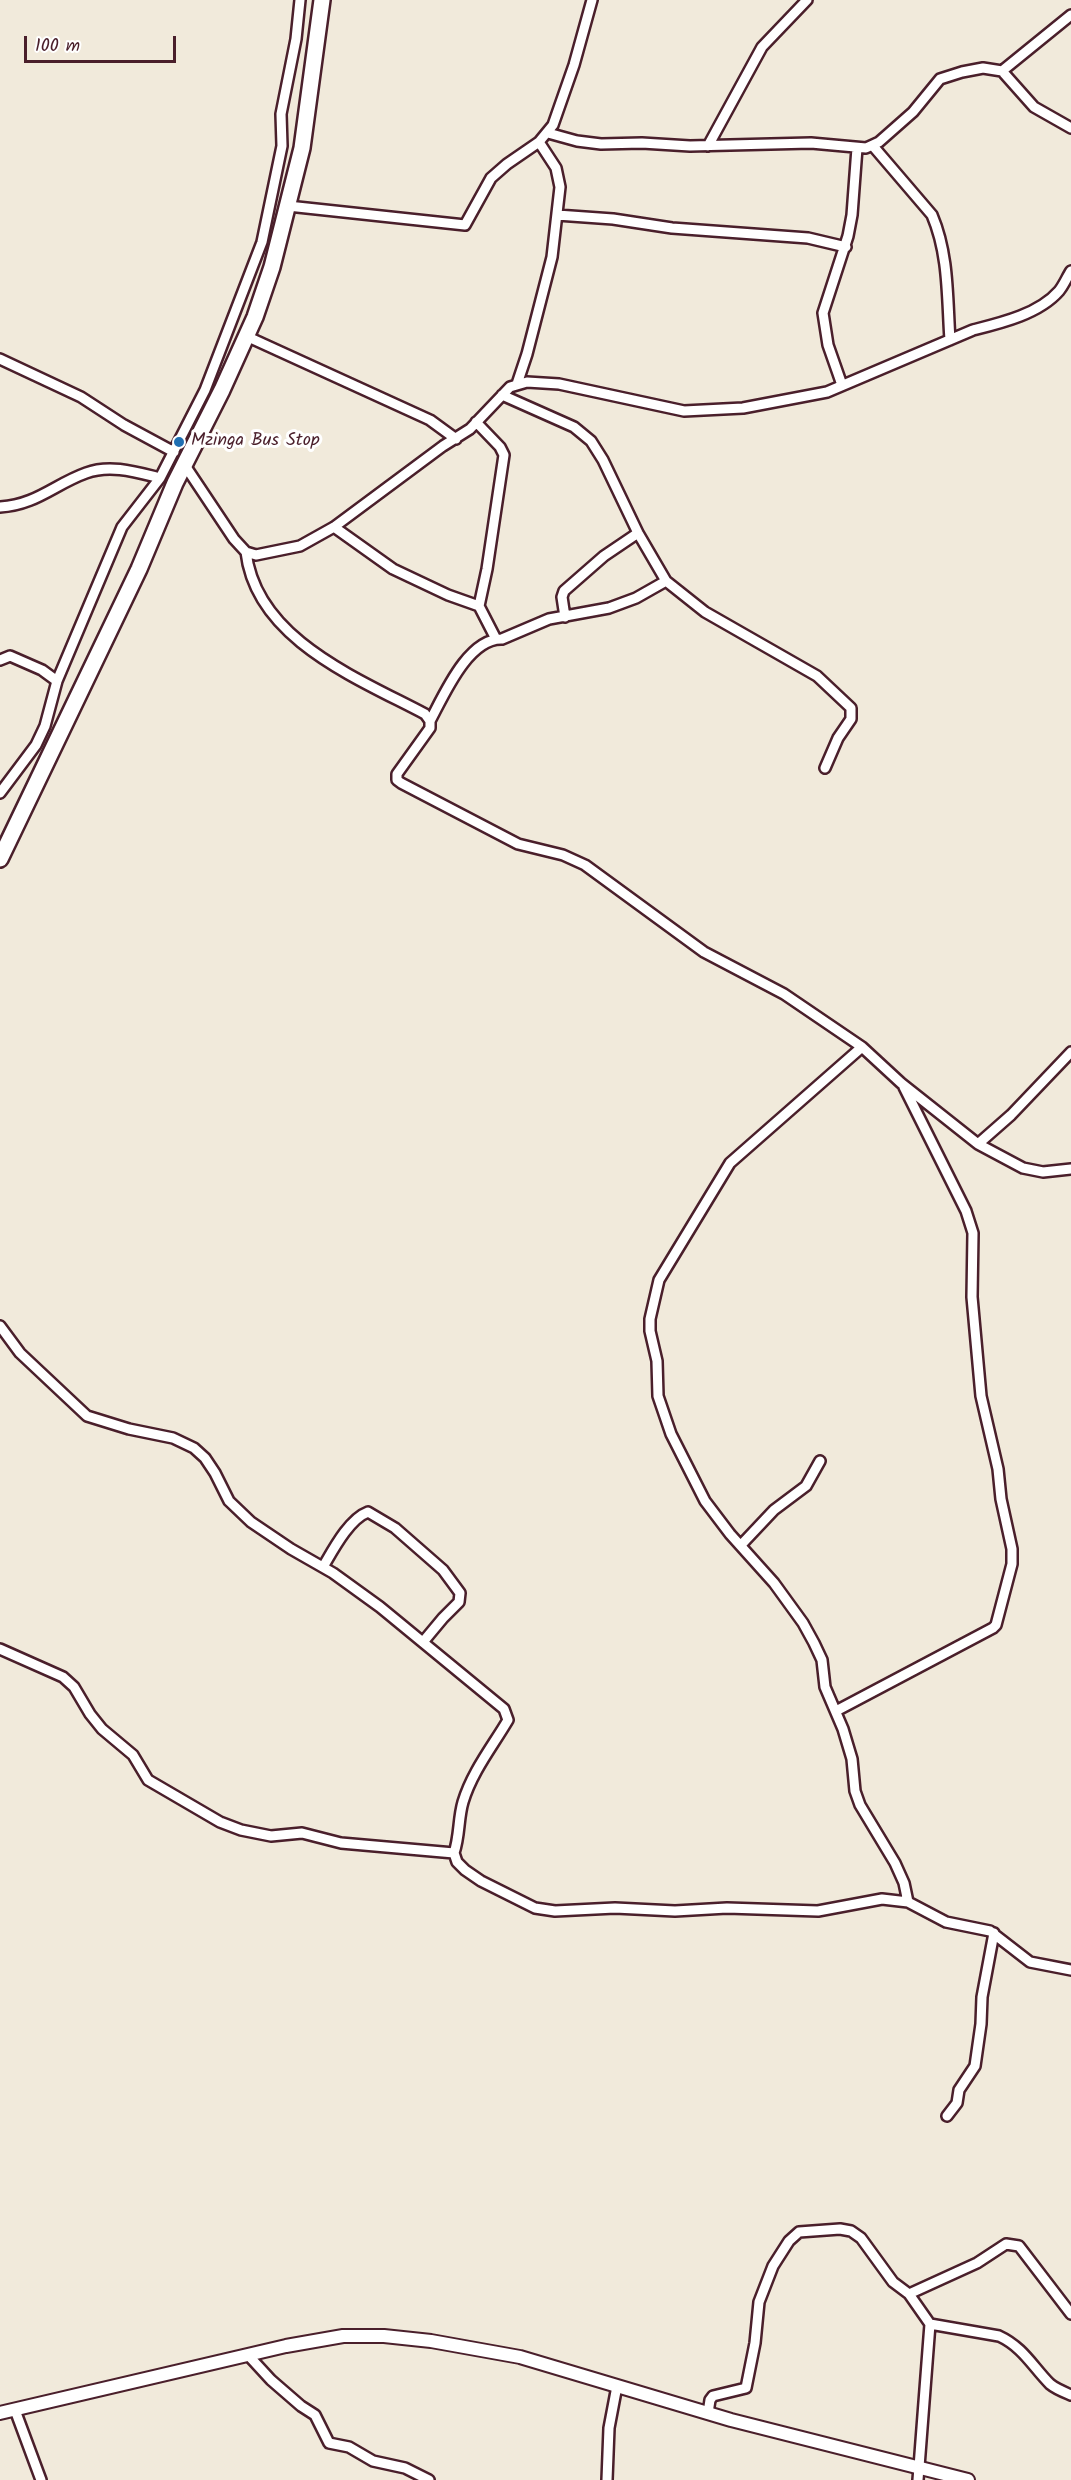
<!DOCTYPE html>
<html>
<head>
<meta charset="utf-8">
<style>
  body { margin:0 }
  #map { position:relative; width:1071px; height:2480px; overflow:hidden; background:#f1eadb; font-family:Kalam,sans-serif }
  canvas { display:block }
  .scale { position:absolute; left:24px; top:36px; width:152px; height:27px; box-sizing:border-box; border:3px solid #4a1f2b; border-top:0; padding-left:8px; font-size:18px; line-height:21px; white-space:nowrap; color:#4a1f2b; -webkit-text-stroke:4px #fff; paint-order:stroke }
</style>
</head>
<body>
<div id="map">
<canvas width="1071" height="2480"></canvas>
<div class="scale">100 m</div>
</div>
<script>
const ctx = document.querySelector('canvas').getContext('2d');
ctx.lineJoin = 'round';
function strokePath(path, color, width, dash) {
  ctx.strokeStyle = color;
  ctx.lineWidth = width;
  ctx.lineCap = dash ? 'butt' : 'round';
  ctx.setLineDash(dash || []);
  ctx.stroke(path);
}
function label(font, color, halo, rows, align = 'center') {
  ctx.font = font + ' Kalam,sans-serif';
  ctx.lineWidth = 6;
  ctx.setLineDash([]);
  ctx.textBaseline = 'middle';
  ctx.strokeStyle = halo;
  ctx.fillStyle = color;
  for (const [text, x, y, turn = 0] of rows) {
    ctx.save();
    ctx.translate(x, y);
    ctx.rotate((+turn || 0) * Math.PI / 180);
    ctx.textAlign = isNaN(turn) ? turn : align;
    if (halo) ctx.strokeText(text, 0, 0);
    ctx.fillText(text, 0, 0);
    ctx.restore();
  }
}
const minor = new Path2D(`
  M1002 71 1071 15
  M548 133 577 141 601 144 642 143 690 146 811 143 866 148 879 142 913 112 940 79 962 72 983 68 1002 71 1034 107 1071 128
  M708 146 762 47 807 0
  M873 146 932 215C949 255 947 297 950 340
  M288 206 465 225 491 178 507 164 539 142 553 125 574 65 592 0
  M557 215 613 219 672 228 808 238 846 247
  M246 336 430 420 456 439
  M0 359 81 397 124 425 174 452
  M517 384 527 354 552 257 560 187 556 168 539 142
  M842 385 828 345 823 313 848 236 852 215 857 148
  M502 395 574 427 591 441 603 460 638 533 666 581 705 612 817 676 851 708V719L838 738 825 768
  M476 422 500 447 504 455 487 569 479 606 496 639
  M184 464 234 539 246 552 256 555 300 546 334 527 443 446 470 429 510 387 527 382 559 384 684 411 743 408 827 392 973 330C1001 323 1039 314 1059 291 1064 285 1067 277 1071 271
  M0 507C36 505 55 484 86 473 110 464 136 472 160 478
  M334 527 393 569 448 595 479 606
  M246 552C256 639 357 678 425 714L430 721V728L397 774V780L401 783 518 844 563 855 585 865 704 952 784 994 862 1047 901 1083 978 1144 1023 1168 1043 1172 1071 1169
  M565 617 562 597 564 591 604 556 638 533
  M0 660 10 656 42 670 57 681
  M430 721C444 695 468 638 502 639L549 619 609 608 636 598 666 581
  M0 793 36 745 45 726 57 681 122 527 160 478 205 390 262 242 282 146 281 114 296 39 300 0
  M862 1047 730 1163 659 1280 650 1319V1331L657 1361 658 1396 671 1434 705 1501 730 1534 774 1583 803 1623 814 1643 822 1660 825 1687 843 1729 852 1759 855 1791 860 1805 895 1863 904 1883 908 1902
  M978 1144 1011 1115 1071 1052
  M0 1326 20 1353 87 1416 129 1429 173 1438 194 1448 205 1458 215 1473 229 1501 251 1522 291 1549 333 1573 380 1607 504 1709 508 1720C492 1747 472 1772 463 1802 458 1819 460 1835 454 1853L457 1862 465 1870 481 1881 535 1908 555 1911 615 1908 675 1911 727 1908 818 1911 882 1899 908 1902 946 1922 990 1931 1030 1962 1071 1970
  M741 1545 774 1510 806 1486 820 1461
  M323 1567C333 1550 349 1519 368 1512L395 1528 443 1570 460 1593 459 1602 443 1618 423 1642
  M0 1649 63 1677 74 1687 90 1714 102 1729 133 1755 148 1780 220 1822 241 1830 271 1836 302 1833 341 1843 454 1853
  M836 1711 993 1628 996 1625 1012 1564V1549L1001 1499 998 1469 981 1396 972 1297 973 1233 966 1211 904 1087
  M947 2116 957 2103 959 2090 975 2066 981 2024 982 1997 994 1933
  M909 2294 977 2263 1006 2244 1019 2246 1071 2314
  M248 2355 271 2380 301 2406 315 2415 329 2443 349 2447 373 2461 405 2468 429 2480
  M15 2410 41 2480
  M708 2413 710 2400 713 2396 746 2388 755 2343 759 2302 773 2266 789 2241 799 2232 840 2229 851 2231 861 2238 893 2282 909 2294 930 2324 999 2336C1023 2347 1033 2367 1050 2384 1056 2389 1064 2392 1071 2395
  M607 2480 609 2428 617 2386
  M918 2480 930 2324`);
const major = new Path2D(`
  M0 2413 286 2346 343 2336H384L431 2341 520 2357 731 2420 968 2480`);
const highway = new Path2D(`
  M0 859 139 569 175 483 222 390 255 317 272 267 302 148 322 0`);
strokePath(minor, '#4a1f2b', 14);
strokePath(major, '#4a1f2b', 16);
strokePath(highway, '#4a1f2b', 20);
strokePath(minor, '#fff', 9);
strokePath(major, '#fff', 12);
strokePath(highway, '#fff', 15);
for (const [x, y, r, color] of [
  [179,442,6,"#1f6fb2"]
]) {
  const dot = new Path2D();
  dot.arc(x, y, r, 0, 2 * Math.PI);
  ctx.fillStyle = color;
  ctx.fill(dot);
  strokePath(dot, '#fff', 2);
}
label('18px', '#4a1f2b', '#fff', [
  ["Mzinga Bus Stop",191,442]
], 'left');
</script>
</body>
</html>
